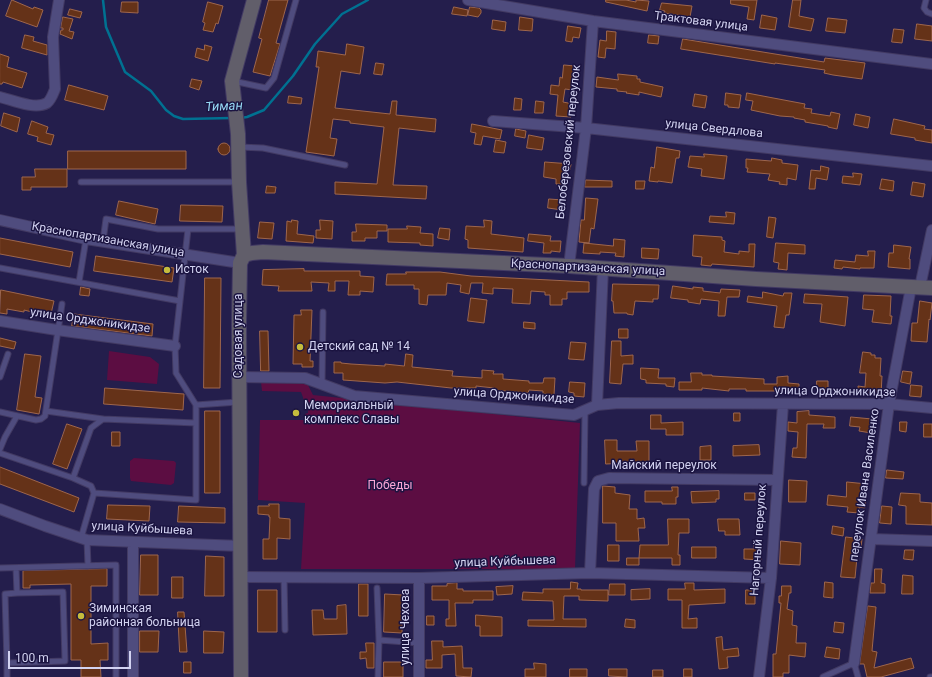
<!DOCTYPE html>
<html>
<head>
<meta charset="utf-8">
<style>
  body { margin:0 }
  #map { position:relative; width:932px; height:677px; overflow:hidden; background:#241e4c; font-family:Roboto,sans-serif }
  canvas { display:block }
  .scale { position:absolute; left:8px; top:651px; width:123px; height:18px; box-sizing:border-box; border:2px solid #d3d3f1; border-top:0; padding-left:5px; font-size:12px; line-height:14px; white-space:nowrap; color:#d3d3f1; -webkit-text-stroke:3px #1b1441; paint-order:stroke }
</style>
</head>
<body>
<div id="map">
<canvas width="932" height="677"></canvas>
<div class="scale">100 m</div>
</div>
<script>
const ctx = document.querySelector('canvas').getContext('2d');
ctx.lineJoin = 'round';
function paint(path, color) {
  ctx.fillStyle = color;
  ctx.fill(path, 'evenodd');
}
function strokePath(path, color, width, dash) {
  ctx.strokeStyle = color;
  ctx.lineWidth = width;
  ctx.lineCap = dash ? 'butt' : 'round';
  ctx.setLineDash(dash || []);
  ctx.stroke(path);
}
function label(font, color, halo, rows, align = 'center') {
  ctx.font = font + ' Roboto,sans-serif';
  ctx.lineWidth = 3;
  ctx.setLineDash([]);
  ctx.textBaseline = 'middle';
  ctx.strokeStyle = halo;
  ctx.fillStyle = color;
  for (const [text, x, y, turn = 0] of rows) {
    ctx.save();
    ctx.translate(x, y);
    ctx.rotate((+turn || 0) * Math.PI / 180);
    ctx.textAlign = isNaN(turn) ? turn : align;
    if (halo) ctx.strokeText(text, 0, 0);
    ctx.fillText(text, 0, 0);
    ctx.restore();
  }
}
paint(new Path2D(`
  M109 351 150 357 159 364 157 384 107 380Z
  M261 382 307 383 313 395 580 423 575 569H301L305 503 258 500 260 420H304L305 414 308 413V402L305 403 301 392 262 391Z
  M134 458 174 461 176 463 174 483 171 485 131 481 130 478V461Z`), '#5c0d42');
strokePath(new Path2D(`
  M103 0 106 27 125 72 151 91 166 110 174 116 183 119 232 118
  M241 118 247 117 264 110 293 76 315 44 342 14 368 0`), '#007191', 2.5);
const building = new Path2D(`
  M12 0 33 9 34 7 43 10 37 27 6 16Z
  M269 0H288L276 43 280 44 270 76 253 72 262 39 259 38Z
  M606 0H626L636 2V0L649 1 647 11 606 2Z
  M731 0H757L754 20 747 19 749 7 731 4Z
  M793 0H801L799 16 814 19 811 31 789 27Z
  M122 2H138V13L121 12Z
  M208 2 223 6 218 24 216 23 213 32 203 30 205 23 203 22Z
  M662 3 692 6 690 17 664 13 665 11 660 10Z
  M454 7 468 10 467 16 452 14Z
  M470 7 479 8 481 10V13L478 17 468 15Z
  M70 9 82 12 80 18 68 15Z
  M762 15 777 18 775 30 760 28Z
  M63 17 73 19 69 31 74 32 72 39 60 34 61 30H63V28H61Z
  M520 17 533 19 532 31 519 30Z
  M828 18 847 20 845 33 826 31Z
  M493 20 506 22 505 31 492 29Z
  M917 24 932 26V41L915 39Z
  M568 26 581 28 579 38 573 37 572 42 566 41Z
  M894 29 904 30 902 43 892 42Z
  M607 31 616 32 615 49 606 48 605 58 598 57 600 40 606 41Z
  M25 35 34 37 33 41 47 45V55L22 48Z
  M649 35 659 36 658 44 648 43Z
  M683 39 824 62 825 58 865 63 862 79 833 75 824 73 825 70 775 63V64L681 49Z
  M347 44 364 47 360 74 341 71 335 108 390 114 392 101H397L396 115 436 119 435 132 399 128 393 185 427 186 426 199 335 194V182L377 184 384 127 350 123V121L333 119 330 138 337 139 334 156 306 152 319 67H316L318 51 345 55Z
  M205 45 212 47 208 61 195 57 197 48 204 50Z
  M0 54 9 57 7 67 27 73 22 88 3 82 2 84H0Z
  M376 63 384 64 382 75 374 74Z
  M564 65 575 66 573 90 565 89 563 102 573 104 571 117 556 116 558 95 550 94 551 85 559 86 560 77 562 78Z
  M618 74 637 76V79H640V82L663 87 661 97 639 92V95L626 93 627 92 617 91V89L596 87 597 77 618 80Z
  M192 79 202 81 199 90 190 87Z
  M69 85 108 96 104 110 65 100Z
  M726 93 741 95 739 108 728 107V105H725Z
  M747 93 805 104 804 108 812 109 811 113 830 116 831 112 840 114 837 129 828 127V126L805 122V120L794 118V117L780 116 751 110 753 101 746 100Z
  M695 94 707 96 705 108 693 106Z
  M289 96 302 98 301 104 288 103Z
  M515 98 522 99 521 110H514Z
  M536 101 544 102 543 113H535Z
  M4 113 20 118 17 132 1 126Z
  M856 114 870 117 868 128 854 125Z
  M894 119 925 126 924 129 932 130V143L915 140V138L891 134Z
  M32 121 48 127 46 133 54 135 51 145 37 141 38 137 28 134Z
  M472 124 502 130 500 139 483 136 481 145 474 144 476 133 471 132Z
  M516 129 526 131 525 138 515 136Z
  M529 135 544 138 542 150 527 148Z
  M496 140 506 142 504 153 494 152Z
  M218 149a6 6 0 1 1 12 0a6 6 0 1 1-12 0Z
  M657 147 680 151 679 158H676L672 183 658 181V182L649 181 651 167 654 168Z
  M68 151H186V169H68Z
  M704 154 727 156 724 179 701 176 702 169 688 167 690 156 704 157Z
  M772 158 782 160V163L798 165 796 180 787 178V185L779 184 780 182 768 180 770 174 747 172 748 168H746V159L771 161Z
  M545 162 571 164 570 170H566L565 184H556V179L544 177Z
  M821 166 829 168 827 180 816 178 815 189H809L811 170 820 171Z
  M35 169H67V187H31V190H22V177H35Z
  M853 173 862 174 860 185 842 183 843 176 853 177Z
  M882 179 894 181 893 191 880 189Z
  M586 180 612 181V187H585Z
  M636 181H645L644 189H636Z
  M913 182 925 184 923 197 911 195Z
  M267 186 276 187 275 193H266Z
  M586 198 598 199 594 229 591 228 589 243 579 242 581 220H584Z
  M549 199 563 200 562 210 548 208Z
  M119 201 158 209 155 224 116 215Z
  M181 205 223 206 222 222 180 221Z
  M726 212 735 213 734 224 709 222 710 216 726 217Z
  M769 217 776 218 773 238 767 237Z
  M292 220 298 221 297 234 314 236 313 243 286 241 287 221 291 222Z
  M320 220 333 221 332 239 316 238V230H320Z
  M484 220 492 221 491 234 524 238 523 252 468 248V240L465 239 466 226 484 227Z
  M260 222 274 223 272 239 258 238Z
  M356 224 387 225V231H377V238H365V241H352V232H356Z
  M407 226 421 227 420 233 433 234V246L420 245V243L388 242V229H407Z
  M440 228 450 229 449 240 438 238Z
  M529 234 551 236 550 241H561L560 252 551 251V253H543L544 243 528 241Z
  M694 235 722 237V240L725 241 724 252 739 254V251L749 252V244H755L754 267 712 264 711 266 701 265 702 257 693 256Z
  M0 238 73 252 70 267 0 254Z
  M614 239 625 240 624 257 615 256 616 253 600 252V254L583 253 584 243 613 246Z
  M776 243 805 245V254L788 253 787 270 778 269 779 263 774 262Z
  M894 245 911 247 909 259H910V269L888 267 889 253H893Z
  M642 248 659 249 658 259 642 258Z
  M868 251H875L874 268H860V269L843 267 842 269 834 268 835 260 855 262 856 255 868 256Z
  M96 256 174 268 172 282 94 271Z
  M304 269V271H360V276L374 277 373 292 360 291V295H348L349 281H335V291H328L329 283 311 282 312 291H278L279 286 262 285 263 270Z
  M406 272H440L471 276 589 282V292H567V299H562V305H550V295H545V292L531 291 530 304 512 303 513 289 493 288V294L482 293 483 283H471L469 294 460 292 461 285 447 283 446 295H428L427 305 419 304V289H414V285H386L387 274H406Z
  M205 278H221L220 388H204Z
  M613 284 659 285 658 299H653V302L635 301 633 315 627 314V313H614L613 301H612Z
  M673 286 693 289V287L703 288V291L720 293 721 289 740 290 739 297H727L725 316H718L719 301 701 299 700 304 688 302V300L671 298Z
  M81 287 90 289 89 296 80 295Z
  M1 290 54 301 50 318 31 314 32 312 24 310V312L7 309V314L0 313Z
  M763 292 783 296 784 293H792L789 315H786L784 328 774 327 777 306 747 302 748 296 762 298Z
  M805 294 848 297 845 326 820 322 822 304 804 303Z
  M864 295 891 296 890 316H892L891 324 872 322 874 310 863 309Z
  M471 298 487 300 484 323 468 321Z
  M920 301 932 303 930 320 929 319 927 342 911 341 912 323H917Z
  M301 310H312L310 361H313V367H302V364H293L294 315H301Z
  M74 314 153 324 152 336 72 326Z
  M524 322 535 323V329L524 328Z
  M619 329H628V338H619Z
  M260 331H268L269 371H261Z
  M0 338 16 342 14 349 0 346Z
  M612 341H621V356L633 355V364H623L621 384 610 383Z
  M571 342 586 343 584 360 569 359Z
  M863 352 871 353V355H875V358H881L880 376H882L881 395 858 394V386L865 387 866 373H860Z
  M25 354 41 356 35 397 42 398 39 414 17 410Z
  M406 354 413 355 412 367 453 371 452 376 482 378V370L494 371 493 374H503V379L529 381V383H543L544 378H555L554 395 543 394V391L529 390 528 393 494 390V388L476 386V388H451L397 382 385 383 343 380V373H334V362H341V363L351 364 385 366V364L404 366Z
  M641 368 659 369 658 378H675L674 387 666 386V384L646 383V380L641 379Z
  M903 371 912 372 910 384 901 382Z
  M691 373H702V375H712V376L764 379V384H777V377L788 376V383L799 384V394L788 393V391H746V389H729V391L702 388V390H679V382H691Z
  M817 381H828V392H817Z
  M570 382 585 383 584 397 574 396V393L569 392Z
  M911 385 922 386 921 397 910 396Z
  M105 388 184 394 183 410 104 404Z
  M205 411H220V493H205Z
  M809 411V415L835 417V428H823L824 424H807L806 458 792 457 793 448H797L798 432 788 431V422L797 423V412Z
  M734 413H740V421H734Z
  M651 415H661V423L683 422V435H666V429H651Z
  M851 417 872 419 871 433 859 431 860 427 850 426Z
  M900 422H907L906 432 900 431Z
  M67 424 82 429 67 469 53 464Z
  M924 424H932V437H924Z
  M112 432H120V446H112Z
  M605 440H617V451H637L636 441H649V462L606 464Z
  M759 445 760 455 733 456V446Z
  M711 446V460H700V447Z
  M0 467 79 498 74 512 0 484Z
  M887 470 904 472 903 479 886 478Z
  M789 480 807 481 806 502H789Z
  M847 482 867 484 865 508 859 507V513L847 512 848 507 827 505 828 495 846 497Z
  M603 486 615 487V493L630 495 629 509H637V519L644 518 645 528H638L639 541H616V523H603Z
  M672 487H678V497H676V504H662V502H645V491H672Z
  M719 491V499H716V502L692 503 691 492Z
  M745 493H755V500H745Z
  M901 493 920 494V502L932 503V525L906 524V506L899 505Z
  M269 504H279V518L290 519V539L277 538V559H263V539H269L270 517H269V515L258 514V506H269Z
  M108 505 150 506 149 521 107 519Z
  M179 506 225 508V523L178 522Z
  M882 506 892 507 891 524 880 523Z
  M668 519H689V533H679L678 555H680V565H672V558H639L640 545H668Z
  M718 519H739L740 535H725V531H719Z
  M833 526 844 528 843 536 832 534Z
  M846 537 862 539 861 547H858L855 578 841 577Z
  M781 541 801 543 800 565 780 564Z
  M754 543 762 544 761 560 744 559V549H754Z
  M608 545H619V561H608Z
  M692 547H716V558H692Z
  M905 550H914L913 560 904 559Z
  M141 555H158V595H140Z
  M206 556 224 557V596H205Z
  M627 558H639V565H627Z
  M107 569V586H91V644L108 643V660H100L101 677H81V660H71V584L30 585V588H23V571Z
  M875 569H882L881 583 885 584V593H870L871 583H874Z
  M903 575 913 576V594H902Z
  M172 577H183V598H172Z
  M571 582 578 583 577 589H581V590H608V601L579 600V596H564L563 619H586V627L528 626V620H554L553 601 522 600 523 592 543 593V589H570Z
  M825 582 833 583V598L824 597Z
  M457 583V589H463V591H493V600H473V603H455L456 626H446V619H449V600H432V586H447V584Z
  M685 583H694V590L725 589V603L689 605 688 619 697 618V628H682V600H668V589H685Z
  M359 584H368V616H359Z
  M610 584H625V595H609Z
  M513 586 512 594 497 595 496 587Z
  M782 586H791V593H789L787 609 793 611 792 625 797 626 796 643H806L805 657 789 655V673H783V677H773V654H776L781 603H779V596H781Z
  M650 589V599L631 600V590Z
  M258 590H277V632H258Z
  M746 590H755V604H746Z
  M385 594 403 595 402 633 384 632Z
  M346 605 347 634 313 635 312 610H323L324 619H337V606Z
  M868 606 876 607 872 651 877 652 874 668 911 658 914 668 881 677H867L864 664H860Z
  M178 612H184L187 652H180Z
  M476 615 502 617V636H480V626H476Z
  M427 616H434V625H427Z
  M626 619 635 620V628L625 627Z
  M835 622 844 623 843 633 834 632Z
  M140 631H159L158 652H140Z
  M204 631 224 632 223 653H204Z
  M722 637 723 650 738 648 739 656 727 657 728 668 719 669 716 638Z
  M432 641H443V647L462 646 463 668H472L471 677 456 676 455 654 442 655V668H426V660H432Z
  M366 643H374V668H367L366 658 360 659V652H366Z
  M827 647 840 649 839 659 825 657Z
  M184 662H191V673H184Z
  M384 662H403V677H384Z
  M534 663 546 664V677H525V669H534Z
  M570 669H587V677H570Z
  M609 669H627V677L609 676Z
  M684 669H692V677H684Z
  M653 670H663V677H653Z`);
paint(building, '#653218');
strokePath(building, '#9e664c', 1);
const lane = new Path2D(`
  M926 0 924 8 927 12 932 14
  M233 81 266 88 274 78 296 0
  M239 147 263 148 345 165
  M81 182H238
  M188 229 175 346 176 373 196 405
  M103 241 106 219 158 229H242
  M0 268 180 301
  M79 282 86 239
  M0 377 8 354
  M322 384 323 312
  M46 411 103 419
  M0 412 36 420 41 419 45 416 62 304
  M0 449 5 437 17 416
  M0 453 73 478 91 486 94 493 196 500V405L238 402
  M73 478 91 428 103 419 196 423
  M584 483 585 411
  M81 538 94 493
  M87 540 88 566
  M0 568 116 565V677
  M284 577 285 630
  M377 588 379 640 378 677
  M379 640 419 643
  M7 663 5 594 17 593
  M7 677V663L65 661 63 592 17 593 16 568
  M823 677 854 663 858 677
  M930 677H932`);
const street = new Path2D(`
  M468 0 593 21 932 64
  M0 97C12 100 35 110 47 103 51 100 53 94 55 89L53 37 59 0
  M493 121 586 128 932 166
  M0 220 86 239 240 263
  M569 266 586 128 593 21
  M920 287 932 230
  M0 321 57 330 175 346
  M239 377 305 378 354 396 574 415 597 405 619 403 889 404 932 408
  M597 405 603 268
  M0 509 45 526 87 540 241 546
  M871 539 932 541
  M133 542V677
  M590 573 594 489 598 481 609 478 777 480
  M241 577 419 578 590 573 771 578
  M854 663 889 404 911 287
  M419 677V578
  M759 677 771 578 783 404`);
const secondary = new Path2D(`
  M244 255 252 253 263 252 569 266 756 279 932 288
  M241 677 239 324 240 263 244 255 239 182 238 134 232 81 254 0`);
strokePath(lane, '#423a63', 7);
strokePath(street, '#423a63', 12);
strokePath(secondary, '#423a63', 16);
strokePath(lane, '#4f4c7e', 5);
strokePath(street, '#4f4c7e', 10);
strokePath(secondary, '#615e6a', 14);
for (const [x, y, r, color] of [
  [167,270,4,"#c5bc3d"],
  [300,347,4,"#c5bc3d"],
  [296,413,4,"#c5bc3d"],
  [81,616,4,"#c5bc3d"]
]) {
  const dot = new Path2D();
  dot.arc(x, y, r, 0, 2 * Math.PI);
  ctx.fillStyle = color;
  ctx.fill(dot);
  strokePath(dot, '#1b1441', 1.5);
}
label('12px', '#d3d3f1', '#1b1441', [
  ["Трактовая улица",701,22,7],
  ["улица Свердлова",714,129,6],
  ["Белоберезовский переулок",569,142,-84],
  ["Краснопартизанская улица",108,240,10],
  ["Краснопартизанская улица",588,268,3],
  ["улица Орджоникидзе",90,321,8],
  ["Садовая улица",239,336,-90],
  ["улица Орджоникидзе",835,392,1],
  ["улица Орджоникидзе",514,396,4],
  ["Майский переулок",664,466],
  ["переулок Ивана Василенко",865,485,-82],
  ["улица Куйбышева",142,529,3],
  ["Нагорный переулок",759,540,-86],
  ["улица Куйбышева",505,562,-2],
  ["улица Чехова",406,627,-90]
]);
label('12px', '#d3d3f1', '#1b1441', [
  ["Исток",175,270],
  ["Детский сад № 14",308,347],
  ["Мемориальный",304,406],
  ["комплекс Славы",304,420],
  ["Зиминская",89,609],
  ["районная больница",89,623]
], 'left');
label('12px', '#fba6d6', '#1b1441', [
  ["Победы",390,486]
]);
label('italic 13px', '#96d9f4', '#1b1441', [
  ["Тиман",224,107,-3]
]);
</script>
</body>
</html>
